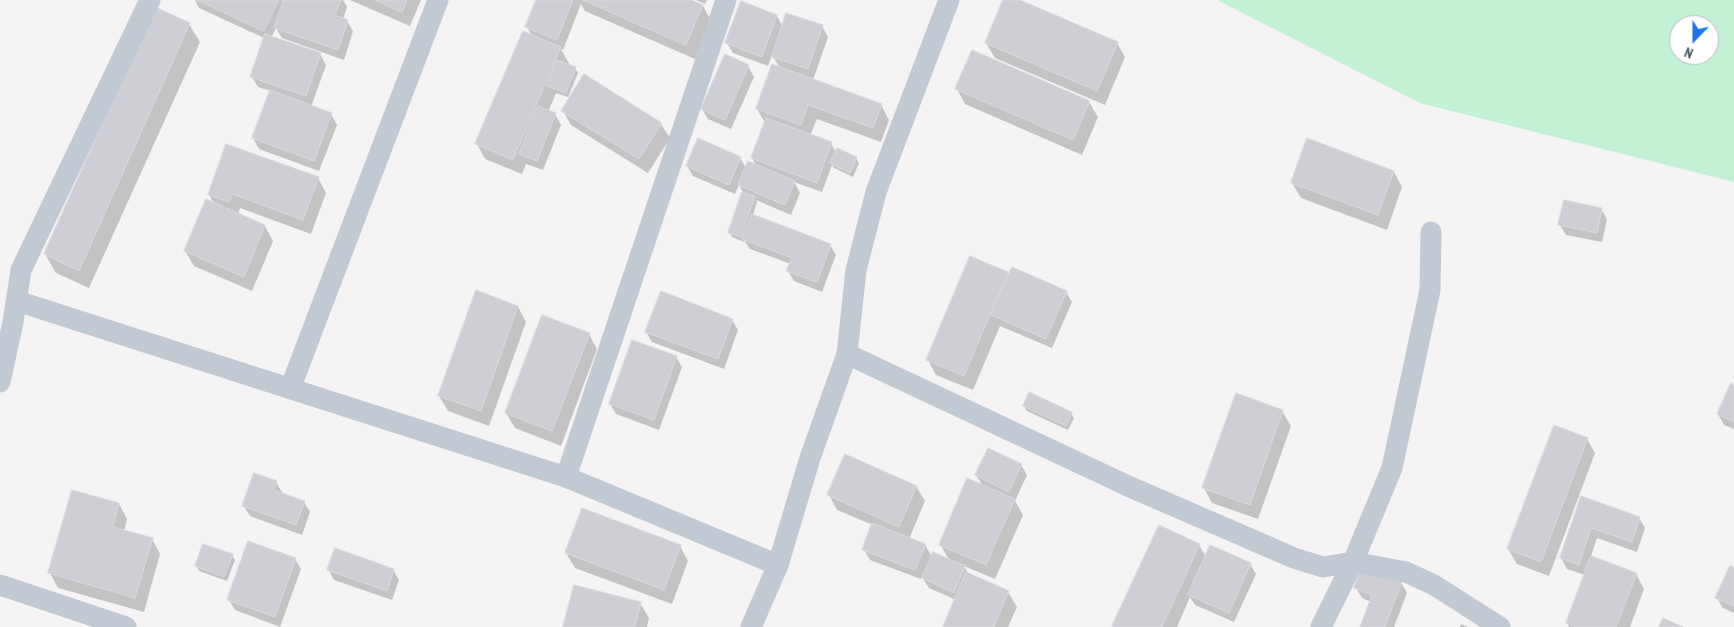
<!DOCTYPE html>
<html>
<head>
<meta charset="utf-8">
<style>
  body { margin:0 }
  #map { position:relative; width:1734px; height:627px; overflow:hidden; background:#f5f3f3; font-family:"PT Sans Narrow",sans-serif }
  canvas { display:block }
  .north { position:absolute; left:1669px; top:15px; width:50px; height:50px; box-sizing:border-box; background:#fff; border:1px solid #b7bbc0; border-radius:50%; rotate:202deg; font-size:14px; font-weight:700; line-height:20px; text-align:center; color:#4a5661 }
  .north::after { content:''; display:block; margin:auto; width:18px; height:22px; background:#1a73e8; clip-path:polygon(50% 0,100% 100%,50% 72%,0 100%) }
</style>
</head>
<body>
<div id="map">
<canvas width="1734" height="627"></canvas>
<div class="north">N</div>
</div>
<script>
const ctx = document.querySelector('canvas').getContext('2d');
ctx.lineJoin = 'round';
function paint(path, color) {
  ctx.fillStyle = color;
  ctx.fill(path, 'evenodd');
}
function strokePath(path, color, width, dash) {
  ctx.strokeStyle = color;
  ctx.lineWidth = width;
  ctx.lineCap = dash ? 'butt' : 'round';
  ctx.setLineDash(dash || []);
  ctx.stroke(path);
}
paint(new Path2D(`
  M1217 0H1734V182L1420 103ZM1679 25H1709V55H1679Z`), '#c3f1d5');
paint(new Path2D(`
  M195 0H282L284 3 285 0H343L347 7 343 19 347 21 353 31 344 60 282 38 276 28 271 38 320 54 326 65 311 107 331 114 337 125 319 171 259 149 253 138 271 91 258 87 252 77 264 38 199 8Z
  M350 0H421L410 26Z
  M538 0H688L703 6 711 21 695 59 585 11 581 4 563 50 560 48 569 63 568 65 575 68 578 73 568 97 556 93 548 112 555 114 561 125 543 170 526 164 522 174 485 159 477 144 532 36 527 27Z
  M696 0H707L705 4Z
  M1004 0H1017L1117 43 1125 57 1105 105 995 58 986 43Z
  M777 16 783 27 822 26 828 37 813 80 881 105 889 120 881 142 817 119 810 136 831 143 836 153 856 158 859 163 853 177 834 168 832 165 822 192 794 182 800 193 791 215 756 200 757 202 753 215 830 245 836 255 822 292 794 281 788 271 791 264 750 249 744 240V242L732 237 729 232 743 192 739 185 735 194 693 176 687 166 740 158 746 168 757 167 752 158 765 123 757 109 780 68 772 55 768 66 733 53 727 43Z
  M189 24 200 42 89 288 56 273 45 254Z
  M748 66 754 77 731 129 708 119 702 109Z
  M957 89 1089 102 1098 117 1082 155 965 104Z
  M563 111 661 124 670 138 648 173 571 125Z
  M1394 172 1402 187 1387 230 1301 198 1292 183Z
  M318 178 326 193 311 234 240 208 238 214 265 226 273 241 252 291 194 266 185 251 215 205 209 195Z
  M1601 209 1607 219 1602 242 1566 235 1560 225Z
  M1007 273 1009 276 1066 292 1072 302 1052 348 1000 326 973 390 936 375 928 360Z
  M518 307 526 322 489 426 448 411 439 396Z
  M732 320 738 330 724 369 652 342 646 332Z
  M589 334 597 349 561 446 515 428 506 413Z
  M676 357 682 367 659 430 616 414 610 404Z
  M1734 386V429L1724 425 1718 414Z
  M1030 394 1071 413 1074 418 1068 430 1027 411 1024 406Z
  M1282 411 1291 426 1258 519 1212 503 1204 488Z
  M1587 439 1595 453 1549 576 1517 564 1508 549Z
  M1021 465 1027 475 1015 501 1023 515 995 579 964 566 969 575 1008 592 1017 607 1008 627H944L956 600 929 588 922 577 921 579 870 560 864 550 873 525 837 510 829 495 916 486 925 501 909 539 925 545 932 557 949 560 940 544 983 486 976 475Z
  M276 482 282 492 281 494 304 502 310 512 302 535 250 516 244 506Z
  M1582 498 1639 518 1645 528 1637 552 1597 538 1591 556 1636 574 1644 589 1630 627H1569L1567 623 1585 575 1567 569 1561 558Z
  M119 504 127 519 124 531 152 539 160 554 144 612 58 588 50 573Z
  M1199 545 1206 557 1250 564 1256 574 1234 622 1195 605 1190 597 1177 627H1115L1114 626Z
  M680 546 688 561 672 604 575 568 566 553Z
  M232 555 235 560 227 581 199 571 196 566Z
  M295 559 301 569 280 627 235 610 229 600Z
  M328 569 393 570 399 580 392 600 334 580Z
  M1734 569V613L1723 608 1717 598Z
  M1401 582 1407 593 1394 627H1361L1371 602 1362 598 1356 588Z
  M640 603 649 618 647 627H564Z
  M1461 624 1468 627H1460Z`), '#0003');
const building = new Path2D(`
  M197 0H279L264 31Z
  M284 0H341L335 15 348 20 338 50 274 28Z
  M375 0H407L402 12Z
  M536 0H573L557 40 525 27Z
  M583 0H691L703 5 686 45Z
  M1003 0H1020L1118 42 1097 91 985 43Z
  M741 1 777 15 762 57 725 43Z
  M155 7 190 23 79 271 44 254Z
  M786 13 823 25 808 69 772 57Z
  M523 31 561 47 513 160 475 144Z
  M265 34 321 53 306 96 250 77Z
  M972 50 1090 101 1073 140 955 89Z
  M725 54 749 65 725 120 701 109Z
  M557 60 576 67 566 93 547 86Z
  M772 64 882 104 873 128 808 105 801 125 756 109Z
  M584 74 662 123 639 159 561 111Z
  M270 90 332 113 314 161 252 138Z
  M538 106 556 113 537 161 519 154Z
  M766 118 832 142 817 183 751 158Z
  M698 138 741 157 729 185 686 166Z
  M1307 138 1394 171 1378 215 1291 183Z
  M226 144 319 177 303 220 232 194 229 202 208 195Z
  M837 148 857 157 850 173 830 163Z
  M748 161 795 181 785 205 738 185Z
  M742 192 755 196 741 237 728 233Z
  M206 199 265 225 244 277 184 251Z
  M1564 200 1602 208 1597 233 1558 225Z
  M752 214 831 244 817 282 786 271 792 258 742 239Z
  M970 256 1008 272 964 376 926 360Z
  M1012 267 1067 291 1046 339 991 315Z
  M476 290 518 306 481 411 438 396Z
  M661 291 733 319 718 359 645 332Z
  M542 315 590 333 552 431 505 413Z
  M632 340 677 356 654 420 609 404Z
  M1731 383 1734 385V422L1717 414Z
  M1029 392 1072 412 1066 426 1023 406Z
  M1236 393 1283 410 1250 505 1202 488Z
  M1554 425 1588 438 1541 562 1507 549Z
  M988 448 1022 464 1009 492 975 475Z
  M845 454 917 486 899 527 827 495Z
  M254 473 277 481 273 490 305 501 296 525 242 506Z
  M967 478 1015 499 986 565 939 545Z
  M72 490 119 503 113 527 153 538 135 598 48 573Z
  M1581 496 1640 517 1632 542 1591 528 1579 565 1560 558Z
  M582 508 681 545 664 590 565 553Z
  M872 523 926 544 915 570 862 550Z
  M1159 525 1200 544 1162 627H1115L1112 626Z
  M248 541 296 558 275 617 227 600Z
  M203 544 233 554 224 577 195 566Z
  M1210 545 1251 563 1229 613 1188 595Z
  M335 548 394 569 387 591 327 570Z
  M933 552 965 566 954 593 922 578Z
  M1591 556 1637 573 1616 627H1577L1566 623Z
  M1362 566 1402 581 1385 627H1360L1372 595 1354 588Z
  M1730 566 1734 567V606L1715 598Z
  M966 572 1009 591 994 627H943Z
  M574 585 641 602 635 627H563Z
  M1663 618 1683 627H1659Z`);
paint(building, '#cdcfd5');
strokePath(building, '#d7d9de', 1);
strokePath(new Path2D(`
  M17 301 566 477 778 565
  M847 354 1128 486 1294 558 1323 567 1353 562 1406 572 1434 585 1500 627
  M0 382 13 322 21 270 150 0
  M290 389 438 0
  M566 477 726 0
  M0 585 126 627
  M751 627 778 565 810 458 847 354 856 270 876 192 949 0
  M1321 627 1353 562 1392 468 1430 290 1431 232`), '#c1cad2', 21);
</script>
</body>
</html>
